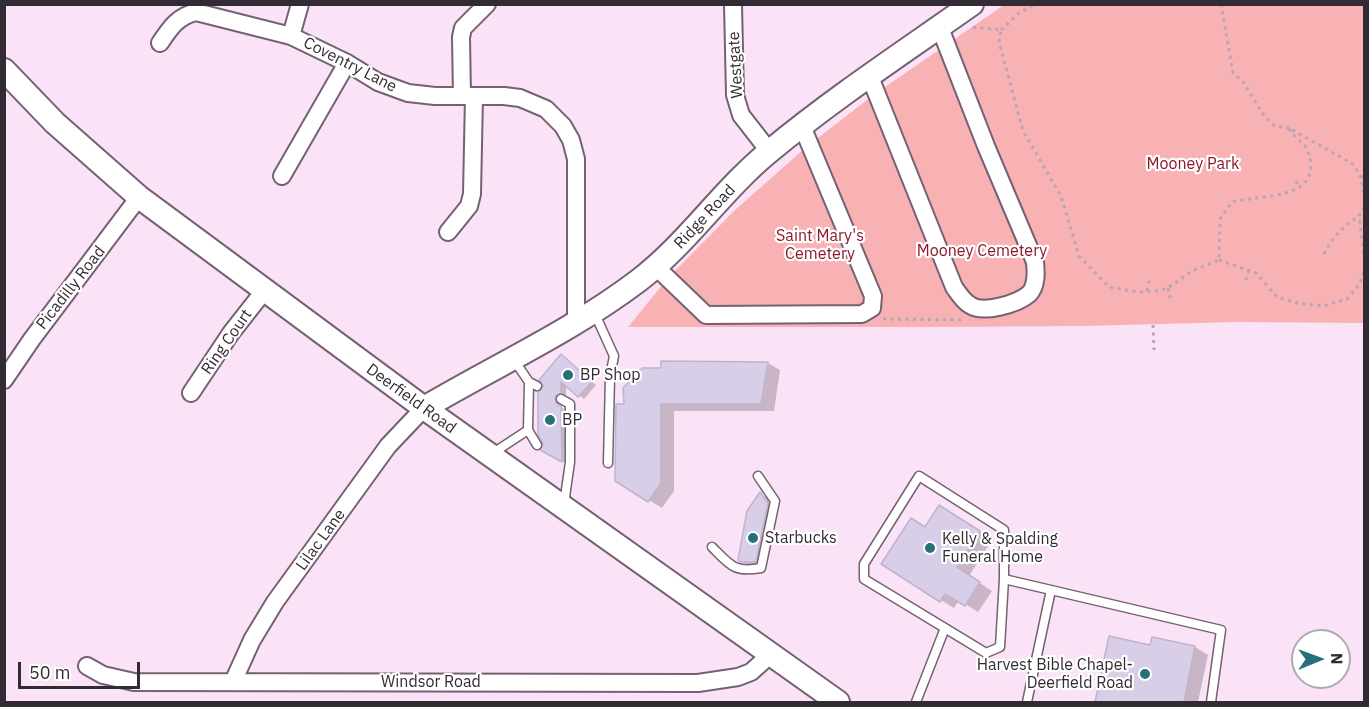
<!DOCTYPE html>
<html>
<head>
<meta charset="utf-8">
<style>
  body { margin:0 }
  #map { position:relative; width:1369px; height:707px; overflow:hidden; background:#fae3f7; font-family:"IBM Plex Sans",sans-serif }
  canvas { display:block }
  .frame { position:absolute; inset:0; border:6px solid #332b33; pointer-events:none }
  .north { position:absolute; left:1291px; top:629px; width:60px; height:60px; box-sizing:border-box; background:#fff; border:2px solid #adaaad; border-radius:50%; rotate:89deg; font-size:16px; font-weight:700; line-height:24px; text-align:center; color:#332b33 }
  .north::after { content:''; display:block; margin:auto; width:21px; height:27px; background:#27707a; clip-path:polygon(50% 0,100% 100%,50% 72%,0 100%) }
  .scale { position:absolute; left:18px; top:662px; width:122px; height:27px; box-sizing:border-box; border:3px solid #332b33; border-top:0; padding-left:8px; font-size:18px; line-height:21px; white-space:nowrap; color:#332b33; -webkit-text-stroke:4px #fff; paint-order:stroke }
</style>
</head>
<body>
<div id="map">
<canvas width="1369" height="707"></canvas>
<div class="frame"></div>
<div class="north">N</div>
<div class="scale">50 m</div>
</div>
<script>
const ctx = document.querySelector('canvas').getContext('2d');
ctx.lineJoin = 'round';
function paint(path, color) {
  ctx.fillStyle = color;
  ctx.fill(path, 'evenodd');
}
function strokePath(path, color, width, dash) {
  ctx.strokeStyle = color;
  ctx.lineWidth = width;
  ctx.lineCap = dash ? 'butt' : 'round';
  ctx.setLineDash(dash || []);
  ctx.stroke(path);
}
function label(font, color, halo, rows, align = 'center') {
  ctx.font = font + ' "IBM Plex Sans",sans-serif';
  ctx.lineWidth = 4.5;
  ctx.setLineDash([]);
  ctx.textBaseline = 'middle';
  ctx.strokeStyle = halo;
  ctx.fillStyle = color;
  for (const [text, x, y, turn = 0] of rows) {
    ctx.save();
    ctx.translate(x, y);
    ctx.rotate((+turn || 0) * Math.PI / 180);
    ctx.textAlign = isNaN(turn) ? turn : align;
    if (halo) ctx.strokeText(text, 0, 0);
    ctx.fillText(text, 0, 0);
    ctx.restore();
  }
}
paint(new Path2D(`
  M1362 4 1364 9V323L1236 322 1084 326 939 327H628L668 278 734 211 805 148 872 96 1004 5Z`), '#f8b2b3');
paint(new Path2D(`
  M566 359 596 385 584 399 566 384V395L562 396 559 402 561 407 566 411V463L542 450 545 444 540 434Z
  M768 363 780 370 774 411H674V491L662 508 649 500 625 405Z
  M760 494 770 499 777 509 765 567H751L741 561Z
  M952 514 992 540 969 576 992 591 978 612 959 600 954 608 883 564 925 528Z
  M1110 638 1151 647 1153 638 1195 647 1208 655 1198 702H1097Z`), '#0003');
const building = new Path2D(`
  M561 354 592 382 578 397 561 382V393L555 396 556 403 561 406 562 462 540 450 543 444 538 434V392L543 386 539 380Z
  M661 361 768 362 761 404H661V483L648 502 615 481 616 404H624L623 388 642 368H661Z
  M760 492 768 503 756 562H740L738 560 747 511Z
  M939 505 980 531 957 567 980 582 965 606 945 594 940 602 881 564 911 518 925 527Z
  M1109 636 1150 645 1152 637 1195 646 1184 702H1095Z`);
paint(building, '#d8cee7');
strokePath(building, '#beb4cc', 1.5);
const lane = new Path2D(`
  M595 314 614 356 610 376 608 463
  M514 360 529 382 537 386
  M561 399 570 404V462L564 504
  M528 430 537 445
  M493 453 528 430 529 382
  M712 547C730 565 734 573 761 568L775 501 758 476
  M1004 579 1000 647 986 653 864 579V564L919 476 1004 530V579L1051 590
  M916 702 945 628
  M1027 702 1051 590 1221 630 1211 702`);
const street = new Path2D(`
  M733 4 735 95 741 115 769 151
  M291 36 300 4
  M160 43C170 28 178 16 196 12L291 36 347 63 378 82 408 93 435 96H504L520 98 546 109 563 126 571 140 576 159V323
  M870 77 954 287C959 294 963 301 970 305 983 314 1017 304 1029 294 1037 286 1036 272 1035 262L986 146 940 28
  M462 96 461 37 463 28 487 4
  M282 176 347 63
  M448 232 469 206 472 194 474 96
  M656 267 706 315 862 314 872 308 873 296 802 126
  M4 380 32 339 139 197
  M191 393 231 333 264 291
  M87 666 103 675 134 682 698 683 738 677 751 672 770 655
  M233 682 252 640 275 602 388 446 424 408`);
const secondary = new Path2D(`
  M4 70 55 123 139 197 424 408 838 702
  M424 408C495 366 572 331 638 281 688 243 722 190 770 151 834 98 904 52 972 4`);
strokePath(lane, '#756173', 11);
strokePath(street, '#756173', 20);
strokePath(secondary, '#756173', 26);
strokePath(new Path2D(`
  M1221 4 1233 73 1244 83 1265 117 1275 126 1289 128
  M973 27 1001 30 999 42 1023 131 1061 196 1079 256 1109 287 1139 292 1156 291 1168 288 1192 271 1219 260 1220 219 1232 202C1263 194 1327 201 1307 149 1303 141 1293 137 1289 128L1353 164 1361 178 1364 197
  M1001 30 1019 13 1035 4
  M1361 178 1364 172
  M1296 181 1299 188
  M1364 207 1359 216 1364 255
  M1324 254C1333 236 1343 227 1359 216
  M1219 260 1256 273 1277 297 1298 303 1323 306 1347 299 1359 285 1364 272
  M1246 280 1250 267
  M1168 288 1170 298
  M1147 291 1149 281
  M883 319 964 320
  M1153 325 1154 350`), '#b7a5b5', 3, [3, 4.5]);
strokePath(lane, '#fff', 8);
strokePath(street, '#fff', 16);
strokePath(secondary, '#fff', 22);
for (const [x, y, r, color] of [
  [568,375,6,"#27707a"],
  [550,420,6,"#27707a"],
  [753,538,6,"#27707a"],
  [930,548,6,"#27707a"],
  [1145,674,6,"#27707a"]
]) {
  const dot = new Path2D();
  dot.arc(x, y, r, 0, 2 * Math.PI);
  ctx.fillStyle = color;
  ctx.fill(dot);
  strokePath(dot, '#fff', 2);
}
label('16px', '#332b33', '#fff', [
  ["Coventry Lane",350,65,27],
  ["Westgate",736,65,-93],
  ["Ridge Road",705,217,-47],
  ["Picadilly Road",71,288,-52],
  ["Ring Court",227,342,-55],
  ["Deerfield Road",411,399,36],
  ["Lilac Lane",321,540,-54],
  ["Windsor Road",431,682]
]);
label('16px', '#8d172c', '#fff', [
  ["Mooney Park",1193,164],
  ["Saint Mary's",820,236],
  ["Cemetery",820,254],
  ["Mooney Cemetery",982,251]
]);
label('16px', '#332b33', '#fff', [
  ["BP Shop",580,375],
  ["BP",562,420],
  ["Starbucks",765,538],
  ["Kelly & Spalding",942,539],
  ["Funeral Home",942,557],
  ["Harvest Bible Chapel-",1133,665,"right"],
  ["Deerfield Road",1133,683,"right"]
], 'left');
</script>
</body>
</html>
